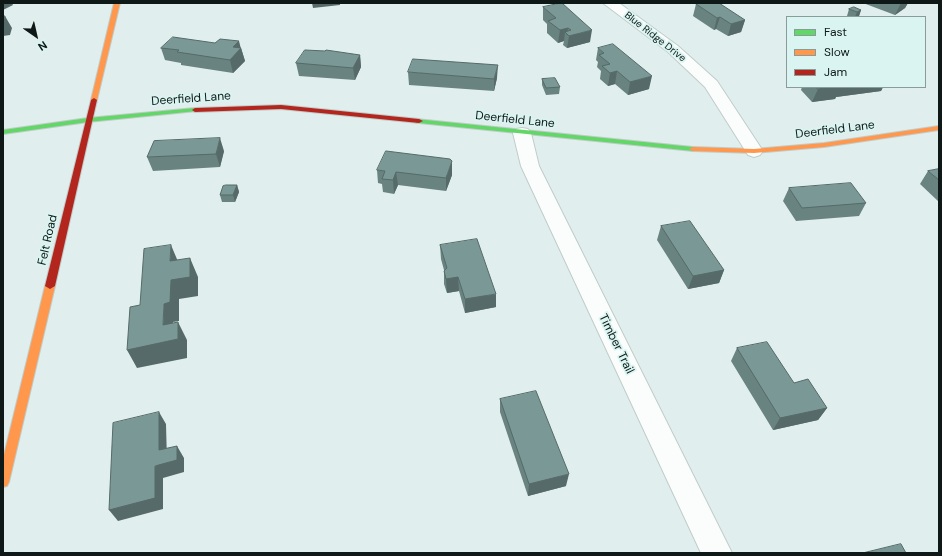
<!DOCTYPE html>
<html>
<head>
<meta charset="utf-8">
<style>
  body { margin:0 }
  #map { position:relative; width:942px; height:556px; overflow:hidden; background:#e0efed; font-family:"DM Sans",sans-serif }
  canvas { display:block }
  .frame { position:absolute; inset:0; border:4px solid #0e1817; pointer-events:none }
  .legend { position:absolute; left:786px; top:16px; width:140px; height:72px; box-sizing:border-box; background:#daf5f1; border:1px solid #889d9a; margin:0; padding:5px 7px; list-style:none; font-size:12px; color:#0e1817 }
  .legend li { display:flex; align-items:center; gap:8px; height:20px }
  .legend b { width:20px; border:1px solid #889d9a }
  .north { position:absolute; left:16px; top:16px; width:40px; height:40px; -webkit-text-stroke:3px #daf5f1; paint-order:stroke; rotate:146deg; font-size:11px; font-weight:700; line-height:16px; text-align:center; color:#0e1817 }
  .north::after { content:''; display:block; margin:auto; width:14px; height:18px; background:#0e1817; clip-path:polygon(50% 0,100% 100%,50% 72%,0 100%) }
</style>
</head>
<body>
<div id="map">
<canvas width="942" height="556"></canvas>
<div class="frame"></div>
<ul class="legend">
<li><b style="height:5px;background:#63d668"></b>Fast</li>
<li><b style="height:5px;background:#ff974d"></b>Slow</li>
<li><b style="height:5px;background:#b3261e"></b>Jam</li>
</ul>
<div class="north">N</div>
</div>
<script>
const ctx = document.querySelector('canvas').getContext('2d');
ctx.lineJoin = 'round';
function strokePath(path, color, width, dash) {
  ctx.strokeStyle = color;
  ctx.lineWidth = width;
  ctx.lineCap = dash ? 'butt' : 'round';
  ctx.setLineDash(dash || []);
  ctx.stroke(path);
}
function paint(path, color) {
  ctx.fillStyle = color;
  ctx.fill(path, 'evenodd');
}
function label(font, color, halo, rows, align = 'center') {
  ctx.font = font + ' "DM Sans",sans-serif';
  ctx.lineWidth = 3.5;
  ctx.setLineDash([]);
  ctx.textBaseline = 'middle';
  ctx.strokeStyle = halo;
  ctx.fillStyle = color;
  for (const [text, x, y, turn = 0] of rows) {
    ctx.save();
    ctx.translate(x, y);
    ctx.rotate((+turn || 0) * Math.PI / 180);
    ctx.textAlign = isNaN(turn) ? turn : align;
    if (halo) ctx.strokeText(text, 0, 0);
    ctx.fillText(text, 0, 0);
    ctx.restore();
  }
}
const street = new Path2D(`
  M603 3H619L678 46 717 81 763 151 760 155 754 157 748 155 705 87 668 52Z
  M522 128 528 129 531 133 539 166 732 553H701L521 166 513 133 516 129Z`);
const fast = new Path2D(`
  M195 108 198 110 197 111 88 122 3 134V130L88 118Z
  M416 119 693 147 697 149 693 151 419 123H416Z`);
const slow = new Path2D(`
  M114 3H120L97 100 94 102 91 100Z
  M939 126V130L824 147 754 153 693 151 689 149 693 147 754 149 824 143Z
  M50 283 55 286 9 482 7 486 3 487V459L45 286Z`);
const jam = new Path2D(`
  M94 98 97 100 55 286 50 289 45 286 91 100Z
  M281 105 419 119 423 121 419 123 281 109 195 112 192 110 195 108Z`);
strokePath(street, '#c0ccca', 2);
strokePath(fast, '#c0ccca', 2);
strokePath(slow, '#c0ccca', 2);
strokePath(jam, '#c0ccca', 2);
paint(street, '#fafdfc');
paint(fast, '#63d668');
paint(slow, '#ff974d');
paint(jam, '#b3261e');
paint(new Path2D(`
  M863 3H908L905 8 895 15Z
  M696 4 745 20 741 32 728 36 716 29 714 30 693 16Z
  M543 7 590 42 567 48 563 45 564 41 558 43 547 33V24L543 20Z
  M849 9 861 10 859 16 858 17H850L847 16Z
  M161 48H241L245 61 233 73 181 65V63L165 60Z
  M598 48 649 89 628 95 615 84 608 86 600 79 601 71 597 67 598 62 596 60Z
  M360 55 361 67 355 80 299 76 296 63Z
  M408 72 497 78 494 91 409 85Z
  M542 79 560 87 559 94 546 95 542 85Z
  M802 87H883L881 91 836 97 835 99 812 102 801 90Z
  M224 151 220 167 153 171 147 157Z
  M939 169V202L920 184 928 171Z
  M377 170 452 175 446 191 398 185 394 194 383 192 382 184 378 183Z
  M237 185 239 192 235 202H222L220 195Z
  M789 188 866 203 859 216 796 221 783 201Z
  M661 226 724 270 719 283 688 289 657 240Z
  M440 245 496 307 465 313 459 291 447 293 444 284V270L441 259Z
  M737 348 794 383 827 408 818 420 773 430 731 361Z
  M500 399 566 486 528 496 500 412Z`), '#698381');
paint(new Path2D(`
  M3 3H12L13 5 3 10Z
  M312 3H340V5L313 8Z
  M901 3H908L905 8 895 15Z
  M861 10 859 16 855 17 857 12Z
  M5 16 12 28 10 35 3 36V23Z
  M720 17 716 29 714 30 717 18Z
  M745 20 741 32 728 36 731 24Z
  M568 28 567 35 565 32 564 41 558 43 560 30Z
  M592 30 590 42 567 48 569 36Z
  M239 41 241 49V48L245 61 233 73 230 60 233 47Z
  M360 55 361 67 355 80 353 68Z
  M498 65 497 78 494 91V79Z
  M617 71 615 84 608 86 610 73Z
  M652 76 649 89 628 95 630 82Z
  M831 87H883L881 91 836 97 835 99 812 102 818 89Z
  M220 138 224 151 220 167 216 154Z
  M452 161V175L446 191V178Z
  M396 172 398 185 394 194 393 180Z
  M237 185 239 192 235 202 233 195Z
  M171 245 179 264 190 258 198 277V296L179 299V321L173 322 172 340 178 322 187 340V358L137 368 127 350 163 325 164 304 171 280 170 261Z
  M724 270 719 283 688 289 693 276Z
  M458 277 459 291 447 293 446 279Z
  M496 294V307L465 313V299Z
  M827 408 818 420 773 430 780 418Z
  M159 412 166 424 167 462 159 450Z
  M177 446 184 458V472L163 478V509L118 521 109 510Z
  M569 474 566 486 528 496 529 484Z`), '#556a69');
const building = new Path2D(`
  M562 3 592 30 569 36 565 32 571 30 568 28 560 30 548 21 556 18 543 7Z
  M701 3H719L745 20 731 24 720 17 717 18 696 4Z
  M854 7 861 10 857 12 849 9Z
  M3 16H5L3 23Z
  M173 37 215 43 220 39 239 41 233 47 241 48 230 60 177 52 179 50 161 48Z
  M613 44 652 76 630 82 617 71 610 73 602 66 610 64 599 55 604 53 598 48Z
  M305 50 325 51 326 50 360 55 353 68 296 63Z
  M413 59 498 65 494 79 408 72Z
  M555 78 560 87 546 88 542 79Z
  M816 87H831L818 89Z
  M220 138 216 154 147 157 154 141Z
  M386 151 450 159 452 161 446 178 396 172 393 180 382 179 385 171 377 170Z
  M939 169V180L928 171Z
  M851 183 866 203 802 208 789 188Z
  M226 185H237L233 195H220L223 186Z
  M690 221 724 270 693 276 661 226Z
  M477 239 496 294 465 299 458 277 446 279 444 271 447 268 440 245Z
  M171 245 170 261 190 258V277L171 280 170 302 164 304 163 325 178 322V339L127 350 130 307 140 305 144 249Z
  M767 342 794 383 808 379 827 408 780 418 737 348Z
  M536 391 569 474 529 484 500 399Z
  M159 412V450L177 446V460L155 466V498L109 510 113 423Z
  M901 544 906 553H863Z`);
paint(building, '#7a9896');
strokePath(building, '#556a69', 1);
label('10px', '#0e1817', '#daf5f1', [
  ["Blue Ridge Drive",655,37,38]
]);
label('12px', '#0e1817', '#daf5f1', [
  ["Deerfield Lane",191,99,-4],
  ["Deerfield Lane",515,120,6],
  ["Deerfield Lane",835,130,-7],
  ["Felt Road",48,240,-77],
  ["Timber Trail",616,344,64]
]);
</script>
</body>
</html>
